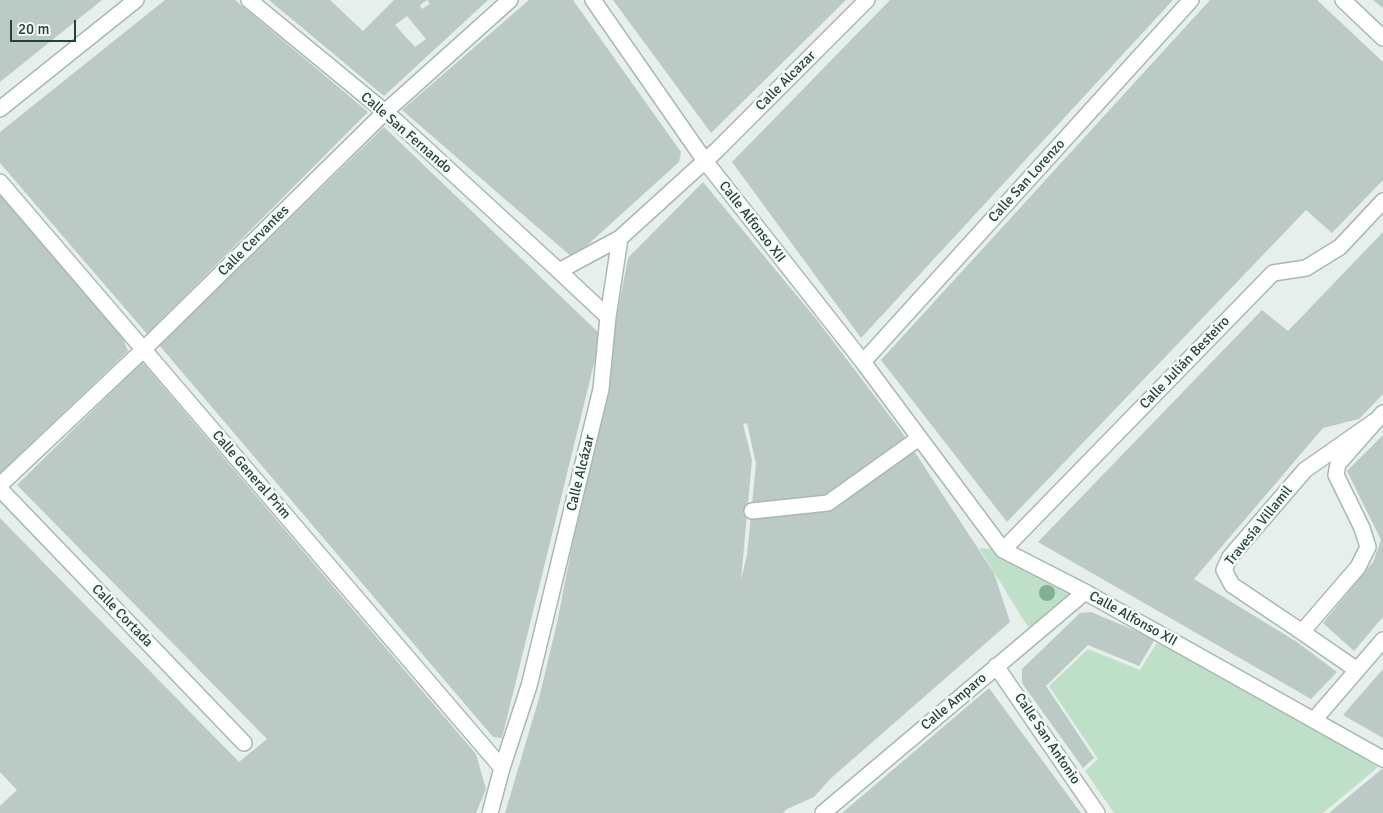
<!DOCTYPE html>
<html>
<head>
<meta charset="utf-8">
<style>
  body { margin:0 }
  #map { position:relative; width:1383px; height:813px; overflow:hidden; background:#e6efeb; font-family:Signika,sans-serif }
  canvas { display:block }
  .scale { position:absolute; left:10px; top:20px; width:66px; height:22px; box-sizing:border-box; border:2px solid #24423a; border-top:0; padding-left:6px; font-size:15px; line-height:18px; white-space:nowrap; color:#24423a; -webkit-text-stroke:4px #f7fbf9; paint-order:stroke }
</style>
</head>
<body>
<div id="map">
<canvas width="1383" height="813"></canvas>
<div class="scale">20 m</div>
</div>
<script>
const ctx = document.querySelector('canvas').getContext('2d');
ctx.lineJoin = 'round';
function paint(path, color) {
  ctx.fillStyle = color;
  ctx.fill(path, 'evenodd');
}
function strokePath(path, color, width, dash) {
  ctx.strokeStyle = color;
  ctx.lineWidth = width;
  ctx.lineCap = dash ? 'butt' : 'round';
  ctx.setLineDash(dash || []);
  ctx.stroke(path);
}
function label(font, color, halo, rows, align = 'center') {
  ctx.font = font + ' Signika,sans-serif';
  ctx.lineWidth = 5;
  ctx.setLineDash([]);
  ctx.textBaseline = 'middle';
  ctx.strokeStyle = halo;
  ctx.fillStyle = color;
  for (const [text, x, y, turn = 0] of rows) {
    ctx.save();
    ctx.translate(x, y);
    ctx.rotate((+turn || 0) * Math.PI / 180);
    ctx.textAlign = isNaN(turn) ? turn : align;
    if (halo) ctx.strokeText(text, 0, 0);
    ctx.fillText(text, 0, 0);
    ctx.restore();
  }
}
paint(new Path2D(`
  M979 548 1003 550 1085 592 1068 605 1028 627Z
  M1158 641 1301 720 1378 767 1323 813H1114L1085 771 1098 759 1049 686 1088 649 1140 670Z`), '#bfe0c8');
paint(new Path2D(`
  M0 0H102L0 82Z
  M165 0H235L368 112 147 334 0 163V132Z
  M269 0H330L363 31 394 0H488L384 96ZM427 0 430 4 422 9 420 5ZM407 16 426 39 415 47 395 25Z
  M529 0H573L681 152 679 162 573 258 402 110Z
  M613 0H846L711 133Z
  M890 0H1173L861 338 732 162Z
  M1210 0H1317L1383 62V180L1332 233 1306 210 1007 522 881 360Z
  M1373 0H1383V8Z
  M384 127 601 335 502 738 493 737 159 345Z
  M703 182 817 320 901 431 994 573 1010 622 830 779 814 797 787 809 783 813H505L539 698 557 623 628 258ZM747 423 756 464 747 555 741 580 752 460 743 424Z
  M0 190 119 328 128 351 0 473Z
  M1383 232V394L1359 419 1323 428 1194 579 1297 642 1337 672 1311 699 1038 542 1262 310 1288 331Z
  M142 362 476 754 486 789 476 813H0V806L17 790 0 772V518L239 762 267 739 17 485Z
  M1383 435V617L1354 651 1323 623 1373 562 1381 540 1347 471Z
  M1091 612 1155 639 1139 666 1088 645 1046 686 1094 758 1083 768 1022 683V669L1080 613Z
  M1383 669V738L1343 715Z
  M989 688 1081 813H842Z
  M1383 768V813H1329Z`), '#bbcac4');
const street = new Path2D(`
  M249 0 396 121 559 271 620 238 717 150 867 0
  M593 0 705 161 863 362 1003 550 1085 592 1383 759
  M1343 0 1383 38
  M0 109 136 0
  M0 182 502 768
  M559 271 608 317
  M863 362 1191 0
  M1375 421 1305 470 1230 557 1224 570 1232 585 1302 632 1358 567 1368 547 1362 528 1336 475 1338 464 1383 413
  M0 485 143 350 385 112 510 0
  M0 489 244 743
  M752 511 828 503 919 438
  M1003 550 1273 273 1306 268 1340 247 1383 201
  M1302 632 1357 670
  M996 666 1097 813
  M1314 720 1383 640
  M490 813 502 768 529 686 601 389 608 317 620 238
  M823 813 1085 592`);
strokePath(street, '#a8b8b2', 18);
strokePath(street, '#fff', 15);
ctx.fillStyle = '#80af93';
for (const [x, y] of [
  [1047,593]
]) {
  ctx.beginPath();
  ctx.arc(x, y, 8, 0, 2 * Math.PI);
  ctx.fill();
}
label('14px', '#24423a', '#f7fbf9', [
  ["Calle Alcazar",786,81,-45],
  ["Calle San Fernando",406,133,41],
  ["Calle San Lorenzo",1027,181,-48],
  ["Calle Alfonso XII",752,222,52],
  ["Calle Cervantes",254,241,-45],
  ["Calle Julián Besteiro",1185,363,-46],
  ["Calle Alcázar",581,473,-76],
  ["Calle General Prim",251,475,49],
  ["Travesía Villamil",1259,526,-51],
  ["Calle Cortada",122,616,46],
  ["Calle Alfonso XII",1133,619,29],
  ["Calle Amparo",954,702,-40],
  ["Calle San Antonio",1047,739,56]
]);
</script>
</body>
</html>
